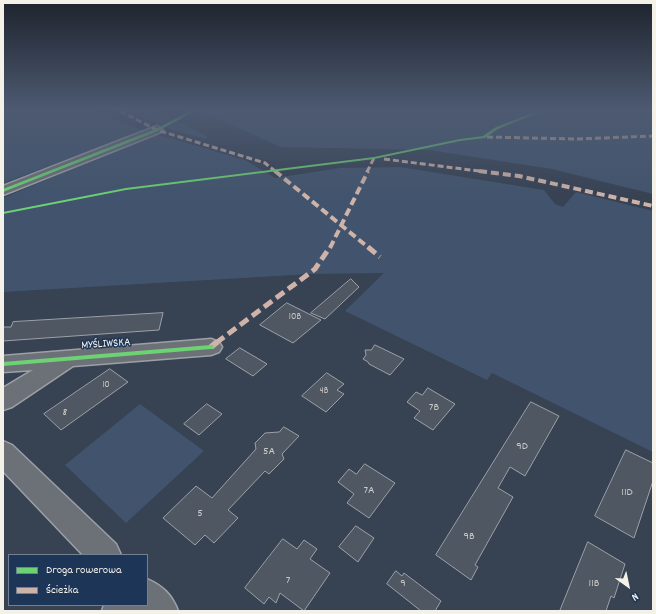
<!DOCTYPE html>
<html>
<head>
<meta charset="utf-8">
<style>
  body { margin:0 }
  #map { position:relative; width:656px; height:614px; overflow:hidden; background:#374253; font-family:Dekko,sans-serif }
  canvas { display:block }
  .frame { position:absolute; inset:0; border:4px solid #f4f1e8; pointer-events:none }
  .legend { position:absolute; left:8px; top:554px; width:140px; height:52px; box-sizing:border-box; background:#1d3557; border:1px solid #738091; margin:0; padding:5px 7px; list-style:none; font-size:12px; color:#f4f1e8 }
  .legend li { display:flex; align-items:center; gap:8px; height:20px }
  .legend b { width:20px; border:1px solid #738091 }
  .north { position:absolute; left:608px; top:566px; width:40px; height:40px; -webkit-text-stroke:3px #1d3557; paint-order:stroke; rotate:147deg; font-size:11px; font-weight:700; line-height:16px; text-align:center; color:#f4f1e8 }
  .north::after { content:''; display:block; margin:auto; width:14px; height:18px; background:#f4f1e8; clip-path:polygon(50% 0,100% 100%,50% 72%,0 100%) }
</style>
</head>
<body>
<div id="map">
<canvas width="656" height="614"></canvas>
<div class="frame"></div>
<ul class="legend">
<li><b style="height:5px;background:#6cd273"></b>Droga rowerowa</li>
<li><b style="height:5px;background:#ceb3a9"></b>Ścieżka</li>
</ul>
<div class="north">N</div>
</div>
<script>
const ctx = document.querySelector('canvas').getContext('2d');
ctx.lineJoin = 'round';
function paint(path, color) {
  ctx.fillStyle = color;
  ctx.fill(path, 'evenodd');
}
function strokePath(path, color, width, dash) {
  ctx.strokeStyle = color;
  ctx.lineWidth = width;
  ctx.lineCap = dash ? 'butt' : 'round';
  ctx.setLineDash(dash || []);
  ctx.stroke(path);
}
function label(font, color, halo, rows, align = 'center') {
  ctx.font = font + ' Dekko,sans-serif';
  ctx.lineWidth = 3;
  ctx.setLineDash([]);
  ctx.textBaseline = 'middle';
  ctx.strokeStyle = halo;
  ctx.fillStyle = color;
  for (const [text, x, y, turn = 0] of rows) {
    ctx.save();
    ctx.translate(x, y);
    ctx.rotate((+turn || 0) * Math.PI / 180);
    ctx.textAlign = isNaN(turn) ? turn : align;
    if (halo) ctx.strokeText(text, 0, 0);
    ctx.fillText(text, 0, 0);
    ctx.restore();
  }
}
paint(new Path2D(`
  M3 111H91L145 131 3 183Z
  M125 111H159L207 136 206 139 173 130Z
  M200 111H653V194L552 169 429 150 281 147Z
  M156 134 245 160 275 178 340 168 400 167 544 190 555 204 563 207 576 192 653 211V452L492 373 487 380 345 311 384 273 310 274 3 292V198Z
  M140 404 204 451 126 523 65 465Z`), '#42546d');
const building = new Path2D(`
  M351 279 359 287 325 319 311 313Z
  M287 303 321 320 293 343 260 325Z
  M163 313 159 330 3 341V327H11L13 322Z
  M375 345 404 359 390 375 369 364 368 362 363 359 366 355 365 350H371Z
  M240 348 257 358 267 364 253 376 226 359Z
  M110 369 128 382 61 430 44 414Z
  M327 373 344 384 337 390 344 394 326 412 302 396Z
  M428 388 455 404 433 430 414 418 420 411 407 402 416 392 422 395Z
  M531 402 559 416 525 476 510 467 498 488 513 497 475 565 478 567 471 580 436 555Z
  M207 404 222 414 199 435 184 424Z
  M284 427 299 436 282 454 284 459 269 474 265 471 228 510 238 518 214 543 205 535 195 545 163 518 196 486 212 498 256 449 255 443 265 433 279 432Z
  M626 450 653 463V481L634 538 595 516Z
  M365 464 395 483 369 518 347 503 354 494 338 482 349 469 356 474Z
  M356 526 374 538 358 562 339 547Z
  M283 539 297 549 304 540 317 549 310 559 330 573 304 611 280 593 276 603 269 597 264 604 245 588Z
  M588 542 625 564 614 598 611 596 606 611H560Z
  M396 571 402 576 404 573 441 601 435 611H421L387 584Z`);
paint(building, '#4f5763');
strokePath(building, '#9da1a7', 1);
const street = new Path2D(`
  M157 126 163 130 161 132 3 195V186Z
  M211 339 219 342 222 347 219 352 211 355 73 366 12 407 3 410V388L33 370 3 372V356Z
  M3 441 12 445 116 544 121 555H83L3 471Z
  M147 579C163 586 172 595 178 611H102L104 605H147Z`);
strokePath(street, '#9da1a7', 3);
paint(street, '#6c7177');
strokePath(new Path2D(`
  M120 111 157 130 265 163 276 172
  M487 137 576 139 653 136
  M384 159 487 172
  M367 172 374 158`), '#ceb3a9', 3, [6, 3]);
strokePath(new Path2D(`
  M275 171 369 248
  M479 171 519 176 653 206
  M330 248 368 171`), '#ceb3a9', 4, [8, 4]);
strokePath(new Path2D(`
  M368 247 380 257
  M216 343 315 269 330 247`), '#ceb3a9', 5, [10, 5]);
strokePath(new Path2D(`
  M211 347 217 342`), '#ceb3a9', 6, [12, 6]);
paint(new Path2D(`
  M190 111H195L158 131 3 192V189L156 129Z
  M538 111H543L498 129 485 138 460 141 374 159 126 190 3 214V212L126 188 374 157 460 139 483 136 496 127Z
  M211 345H213L214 347 213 349H211L3 366V362Z`), '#6cd273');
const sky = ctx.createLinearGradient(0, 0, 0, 197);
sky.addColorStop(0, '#1e242e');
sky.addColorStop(0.56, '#4d5a71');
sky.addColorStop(1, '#4d5a7100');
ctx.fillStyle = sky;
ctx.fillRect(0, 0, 656, 197);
label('10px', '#cbcac7', null, [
  ["10B",295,318],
  ["10",106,386],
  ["4B",324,392]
]);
label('12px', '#f4f1e8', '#1d3557', [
  ["MYŚLIWSKA",106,345,-4]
]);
label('12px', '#cbcac7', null, [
  ["7B",434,408],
  ["8",65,413],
  ["9D",522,447],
  ["5A",269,452],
  ["7A",369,491],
  ["11D",627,493],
  ["5",200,514],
  ["9B",469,537],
  ["7",288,581],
  ["9",403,584],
  ["11B",594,584]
]);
</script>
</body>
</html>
